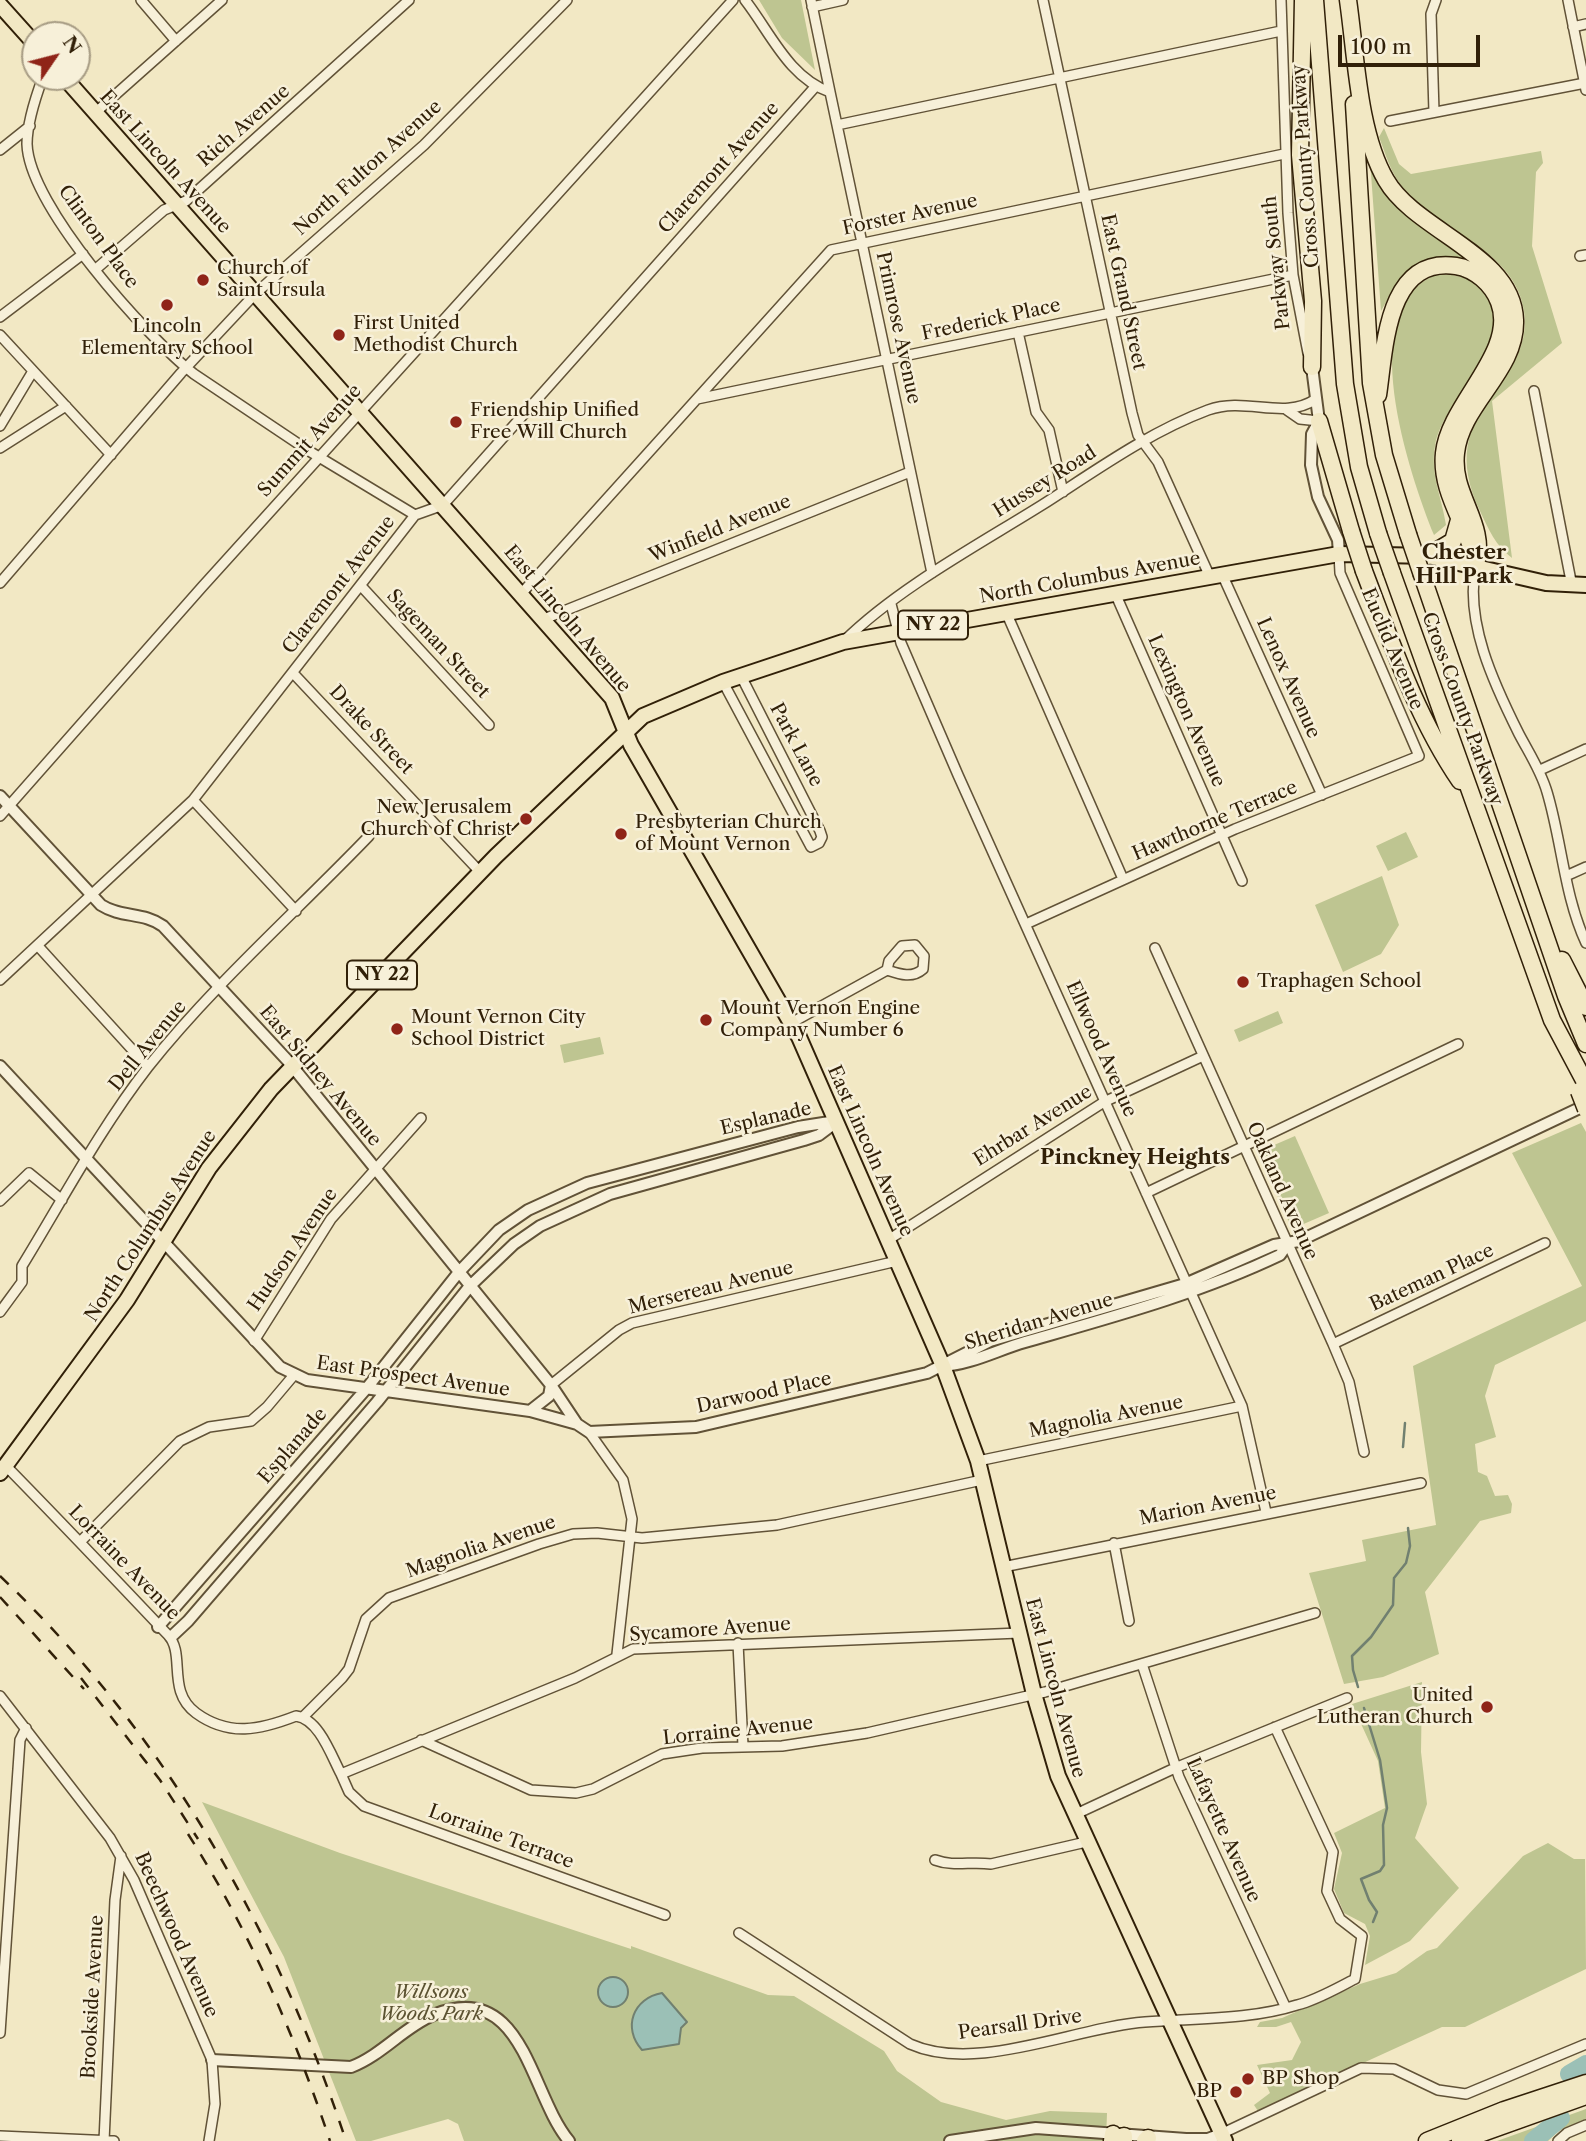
<!DOCTYPE html>
<html>
<head>
<meta charset="utf-8">
<style>
  body { margin:0 }
  #map { position:relative; width:1586px; height:2141px; overflow:hidden; background:#f2e8c4; font-family:"Libre Caslon Text",serif }
  canvas { display:block }
  .north { position:absolute; left:21px; top:21px; width:70px; height:70px; box-sizing:border-box; background:#f7f0d9; border:2px solid #a89d85; border-radius:50%; rotate:55deg; font-size:19px; font-weight:700; line-height:28px; text-align:center; color:#312008 }
  .north::after { content:''; display:block; margin:auto; width:24px; height:32px; background:#8f2418; clip-path:polygon(50% 0,100% 100%,50% 72%,0 100%) }
  .scale { position:absolute; left:1338px; top:35px; width:142px; height:32px; box-sizing:border-box; border:4px solid #312008; border-top:0; padding-left:9px; font-size:21px; line-height:24px; white-space:nowrap; color:#312008; -webkit-text-stroke:5px #f7f0d9; paint-order:stroke }
</style>
</head>
<body>
<div id="map">
<canvas width="1586" height="2141"></canvas>
<div class="north">N</div>
<div class="scale">100 m</div>
</div>
<script>
const ctx = document.querySelector('canvas').getContext('2d');
ctx.lineJoin = 'round';
function paint(path, color) {
  ctx.fillStyle = color;
  ctx.fill(path, 'evenodd');
}
function strokePath(path, color, width, dash) {
  ctx.strokeStyle = color;
  ctx.lineWidth = width;
  ctx.lineCap = dash ? 'butt' : 'round';
  ctx.setLineDash(dash || []);
  ctx.stroke(path);
}
function label(font, color, halo, rows, align = 'center') {
  ctx.font = font + ' "Libre Caslon Text",serif';
  ctx.lineWidth = 5;
  ctx.setLineDash([]);
  ctx.textBaseline = 'middle';
  ctx.strokeStyle = halo;
  ctx.fillStyle = color;
  for (const [text, x, y, turn = 0] of rows) {
    ctx.save();
    ctx.translate(x, y);
    ctx.rotate((+turn || 0) * Math.PI / 180);
    ctx.textAlign = isNaN(turn) ? turn : align;
    if (halo) ctx.strokeText(text, 0, 0);
    ctx.fillText(text, 0, 0);
    ctx.restore();
  }
}
paint(new Path2D(`
  M759 0H801L815 70 782 38Z
  M1384 128 1399 164 1411 174 1541 151 1543 163 1536 172 1532 246 1562 343 1492 401 1512 558C1495 545 1489 530 1480 511 1431 406 1535 389 1524 311 1516 251 1439 230 1404 189 1391 174 1386 155 1379 137Z
  M1370 160 1476 264C1423 246 1406 269 1381 311Z
  M1438 274C1458 275 1478 278 1489 297 1516 347 1443 397 1435 446 1430 474 1442 498 1446 525L1434 535C1410 475 1351 305 1438 274Z
  M1406 832 1418 857 1388 871 1376 846Z
  M1382 876 1399 925 1381 954 1343 972 1315 905Z
  M1278 1011 1283 1023 1239 1042 1234 1030Z
  M600 1037 604 1054 564 1063 560 1045Z
  M1581 1123 1586 1132V1321L1495 1365 1485 1396 1496 1437 1475 1444 1478 1472 1487 1476 1495 1496 1508 1495 1512 1504 1511 1513 1480 1521 1425 1592 1439 1654 1383 1677 1344 1684 1309 1573 1366 1561 1362 1540 1436 1525 1413 1366 1582 1286 1512 1153Z
  M1295 1136 1329 1213 1292 1229 1258 1152Z
  M1422 1682 1421 1752 1427 1804 1415 1838 1459 1888 1410 1941 1365 1965 1370 1936 1365 1924 1344 1913 1334 1889 1342 1853 1334 1833 1385 1808 1378 1761 1352 1704Z
  M202 1802 340 1853 631 1949V1946L768 1995 794 1996 884 2051 897 2071 941 2102 1006 2120 1050 2111 1107 2113 1106 2141H464L458 2124 448 2119 371 2141H356L284 1957Z
  M1548 1843 1574 1859H1585L1586 1969 1465 2027H1442L1258 2111 1254 2105 1270 2093 1257 2065 1292 2060 1301 2042 1291 2022 1276 2027H1257L1260 2022 1282 2018 1360 1984 1396 1973 1427 1951 1437 1948 1523 1856Z
  M1586 2109V2120L1558 2131 1548 2141H1497Z`), '#bec591');
const water = new Path2D(`
  M598 1992a15 15 0 1 1 30 0a15 15 0 1 1-30 0Z
  M662 1993 687 2022 681 2028 679 2044 642 2050C622 2028 633 1998 662 1993Z`);
paint(water, '#9bc0b6');
strokePath(water, '#718070', 2);
strokePath(new Path2D(`
  M1403 1447 1405 1423
  M1358 1687 1353 1670 1352 1656 1371 1637 1393 1605 1394 1578 1406 1563 1410 1546 1408 1528
  M1364 1708 1380 1760 1387 1808 1383 1825 1384 1865 1380 1871 1361 1879 1369 1900 1377 1912 1373 1922`), '#718070', 2.5);
strokePath(new Path2D(`
  M1569 2074 1586 2064
  M1533 2141 1561 2118`), '#9bc0b6', 18);
const minor = new Path2D(`
  M141 0 176 41
  M745 0C770 32 789 78 830 92L932 573
  M811 0 830 92
  M1043 0 1132 413 1138 435 1158 462 1210 577
  M1281 0 1288 213 1293 275 1308 353
  M1568 0 1586 90
  M812 7 843 0
  M1573 27 1586 24
  M43 77C36 96 27 124 27 144 29 206 146 336 194 374L309 451 415 515
  M96 112 222 0
  M1434 112 1431 14 1436 0
  M1390 121 1585 83
  M837 125 1281 31
  M0 150 30 126
  M1580 256 1586 255
  M96 269 164 210 186 201 409 0
  M0 317 83 254
  M1018 332 1036 412 1049 430 1063 492
  M0 335 111 455
  M1534 391 1572 586
  M697 399 1293 275
  M1287 410 1300 419 1319 421
  M0 426 33 371
  M0 448 66 406
  M1476 565C1464 621 1494 684 1519 734 1529 753 1541 771 1547 792 1562 842 1564 895 1586 943
  M1222 574 1322 795
  M0 583 181 373 256 293 424 145 567 0
  M362 587 489 725
  M1115 593 1242 881
  M521 594 831 250 1284 154
  M891 604 901 643 958 775 1242 1406 1266 1512
  M1006 612 1123 879
  M544 619 910 472
  M844 641C898 588 978 545 1042 505 1095 471 1149 432 1208 410 1247 396 1283 421 1316 399
  M293 673 480 872
  M723 682 811 847 819 843 822 837 820 831 741 676
  M1540 770 1586 749
  M193 800 296 911
  M0 816 202 587 733 0
  M1566 876 1586 867
  M1026 924 1235 829 1419 756 1340 573 1339 554
  M38 946 148 1067
  M1155 948 1333 1344 1349 1382 1364 1452
  M0 980 193 800 415 515 443 505 815 87
  M791 1023 887 970 889 961 902 946 915 945 924 956 923 969C912 979 899 974 887 970
  M1146 1193 1458 1044
  M0 1201 29 1173 62 1200
  M888 1240 1104 1102 1203 1056
  M0 1312 22 1282V1266C63 1199 100 1129 148 1067 214 984 296 912 369 836
  M254 1341 331 1219 421 1118
  M1333 1344 1545 1243
  M551 1385 619 1330 632 1323 897 1261
  M589 1432 623 1480 632 1519 617 1654
  M978 1461 1242 1406
  M6 1466C61 1522 115 1579 168 1635 186 1654 166 1691 196 1713 229 1737 260 1730 296 1716 319 1719 331 1755 341 1774L575 1678 633 1649 1019 1633
  M80 1542 180 1441 209 1427 251 1421 267 1407 294 1375
  M1114 1543 1129 1621
  M1003 1567 1421 1483
  M738 1643 743 1746
  M1142 1664 1179 1777 1285 2006
  M0 1696 110 1838 134 1880 212 2060 215 2104 209 2141
  M303 1717 342 1678 349 1669 366 1619 389 1598 539 1544 573 1534 597 1533 642 1538 777 1525 982 1480
  M421 1740 531 1790 576 1793 593 1789 662 1754 702 1748 782 1746 867 1733 1045 1692 1315 1613
  M341 1774 349 1792 364 1806 665 1915
  M1074 1815 1175 1768 1347 1698
  M935 1860C954 1867 971 1861 991 1864L1086 1842
  M739 1933 910 2044C977 2074 1075 2027 1145 2022 1195 2018 1250 2020 1297 2005 1317 2000 1337 1988 1355 1979L1362 1936 1340 1919 1327 1891 1333 1852 1275 1727
  M0 2033 20 1740 26 1728
  M1221 2134 1361 2068 1394 2069 1438 2090 1466 2094 1586 2044
  M0 2136 114 2141
  M104 2141 115 1900 121 1856
  M1558 2141 1567 2133 1586 2125`);
const tertiary = new Path2D(`
  M1312 367 1319 421 1312 434 1311 465 1318 497 1338 540 1339 554
  M0 796 101 905C121 918 144 912 163 926L288 1061 551 1385 577 1424
  M0 1066 280 1367 307 1380 530 1411 577 1424 589 1432 696 1427 927 1373 990 1341 1185 1284 1274 1245 1299 1241 1586 1105
  M943 1366C972 1364 997 1350 1025 1342 1112 1317 1198 1294 1280 1255L1287 1245
  M530 1411 549 1396 551 1385
  M158 1627 366 1389 459 1272 499 1230 528 1210 587 1183 798 1127 836 1121
  M171 1637 188 1621 377 1402 470 1286 514 1244 540 1226 610 1194 804 1140 819 1135 835 1123
  M212 2060 351 2067C382 2055 403 2028 433 2015 524 1978 529 2093 569 2141
  M950 2141 1036 2128 1186 2139H1208L1221 2134`);
const primary = new Path2D(`
  M0 5 35 44
  M64 77 612 698 631 745 799 1037 943 1366 978 1461 1034 1694 1058 1776 1225 2141
  M0 1473 127 1300 209 1168 271 1089 496 856 643 716 723 682 843 642 1339 554 1428 556 1546 583 1586 585`);
const motorway = new Path2D(`
  M1303 0 1300 155 1313 301 1312 367
  M1315 0 1345 384 1359 467 1378 533
  M1348 0C1356 55 1358 132 1386 180 1416 232 1513 254 1515 320 1517 371 1461 404 1456 453 1451 496 1487 522 1476 565
  M1354 104 1371 383 1384 455 1408 534
  M1378 395C1385 349 1386 256 1456 266 1475 269 1492 284 1499 302 1518 352 1449 403 1444 453 1440 492 1466 523 1475 559
  M1319 421 1351 531
  M1428 556 1453 541 1459 520
  M1364 571C1391 642 1417 718 1460 781
  M1392 573 1552 1020 1586 1084
  M1422 575 1566 996 1586 1044
  M1562 960 1586 1007
  M1112 2141 1113 2134
  M1124 2141V2136
  M1145 2141 1148 2138
  M1427 2141 1504 2110 1586 2083
  M1460 2141 1586 2096`);
strokePath(minor, '#615237', 12);
strokePath(tertiary, '#615237', 14);
strokePath(primary, '#312008', 18);
strokePath(motorway, '#312008', 19);
strokePath(minor, '#f7f0d9', 9);
strokePath(tertiary, '#f7f0d9', 10);
strokePath(primary, '#f2e8c4', 14);
strokePath(motorway, '#f2e8c4', 16);
strokePath(new Path2D(`
  M0 1576C164 1732 276 1928 346 2141
  M0 1597 84 1689
  M81 1678 160 1780 198 1839
  M188 1834C249 1930 294 2033 330 2141`), '#312008', 2.5, [12, 12]);
const motorwayBridge = new Path2D(`
  M1351 531 1364 571
  M1378 533 1392 573
  M1408 534 1422 575
  M1579 1091 1586 1109`);
strokePath(motorwayBridge, '#312008', 19, []);
strokePath(motorwayBridge, '#f2e8c4', 16);
for (const [x, y, r, color] of [
  [203,280,7,"#8f2418"],
  [167,305,7,"#8f2418"],
  [339,335,7,"#8f2418"],
  [456,422,7,"#8f2418"],
  [526,819,7,"#8f2418"],
  [621,834,7,"#8f2418"],
  [1243,982,7,"#8f2418"],
  [706,1020,7,"#8f2418"],
  [397,1029,7,"#8f2418"],
  [1487,1707,7,"#8f2418"],
  [1248,2079,7,"#8f2418"],
  [1236,2092,7,"#8f2418"]
]) {
  const dot = new Path2D();
  dot.arc(x, y, r, 0, 2 * Math.PI);
  ctx.fillStyle = color;
  ctx.fill(dot);
  strokePath(dot, '#f7f0d9', 2.5);
}
for (const [x, y, w] of [
  [933,625,70],
  [382,975,70]
]) {
  const box = new Path2D();
  box.roundRect(x - w / 2, y - 14.5, w, 29, 5);
  ctx.fillStyle = '#f7f0d9';
  ctx.fill(box);
  strokePath(box, '#312008', 2);
}
label('bold 18px', '#312008', null, [
  ["NY 22",933,625],
  ["NY 22",382,975]
]);
label('19px', '#312008', '#f7f0d9', [
  ["Rich Avenue",244,126,-41],
  ["East Lincoln Avenue",165,162,48],
  ["Cross County Parkway",1306,166,-94],
  ["North Fulton Avenue",368,168,-42],
  ["Claremont Avenue",719,168,-48],
  ["Forster Avenue",910,215,-12],
  ["Clinton Place",98,237,54],
  ["Parkway South",1277,263,-96],
  ["East Grand Street",1123,292,78],
  ["Frederick Place",991,320,-12],
  ["Primrose Avenue",898,328,78],
  ["Summit Avenue",310,441,-48],
  ["Hussey Road",1045,482,-32],
  ["Winfield Avenue",720,529,-22],
  ["North Columbus Avenue",1090,578,-10],
  ["Claremont Avenue",339,585,-52],
  ["East Lincoln Avenue",567,619,50],
  ["Sageman Street",438,644,47],
  ["Euclid Avenue",1392,649,67],
  ["Lenox Avenue",1288,678,66],
  ["Cross County Parkway",1462,709,70],
  ["Lexington Avenue",1186,711,66],
  ["Drake Street",371,730,47],
  ["Park Lane",796,745,62],
  ["Hawthorne Terrace",1215,821,-23],
  ["Dell Avenue",148,1046,-51],
  ["Ellwood Avenue",1101,1049,66],
  ["East Sidney Avenue",320,1076,50],
  ["Esplanade",766,1119,-13],
  ["Ehrbar Avenue",1033,1126,-32],
  ["East Lincoln Avenue",870,1151,66],
  ["Oakland Avenue",1282,1191,66],
  ["North Columbus Avenue",151,1226,-57],
  ["Hudson Avenue",293,1250,-56],
  ["Bateman Place",1432,1278,-25],
  ["Mersereau Avenue",711,1288,-14],
  ["Sheridan Avenue",1039,1322,-17],
  ["East Prospect Avenue",413,1377,8],
  ["Darwood Place",764,1393,-12],
  ["Magnolia Avenue",1106,1417,-11],
  ["Esplanade",293,1446,-49],
  ["Marion Avenue",1208,1506,-11],
  ["Magnolia Avenue",481,1547,-19],
  ["Lorraine Avenue",124,1563,46],
  ["Sycamore Avenue",710,1630,-4],
  ["East Lincoln Avenue",1055,1688,75],
  ["Lorraine Avenue",738,1731,-6],
  ["Lafayette Avenue",1223,1830,66],
  ["Lorraine Terrace",501,1837,20],
  ["Beechwood Avenue",176,1935,66],
  ["Brookside Avenue",93,1997,-87],
  ["Pearsall Drive",1020,2025,-8]
]);
label('19px', '#312008', '#f7f0d9', [
  ["Church of",217,269],
  ["Saint Ursula",217,291],
  ["First United",353,324],
  ["Methodist Church",353,346],
  ["Lincoln",167,327,"center"],
  ["Elementary School",167,349,"center"],
  ["Friendship Unified",470,411],
  ["Free Will Church",470,433],
  ["New Jerusalem",512,808,"right"],
  ["Church of Christ",512,830,"right"],
  ["Presbyterian Church",635,823],
  ["of Mount Vernon",635,845],
  ["Traphagen School",1257,982],
  ["Mount Vernon Engine",720,1009],
  ["Company Number 6",720,1031],
  ["Mount Vernon City",411,1018],
  ["School District",411,1040],
  ["United",1473,1696,"right"],
  ["Lutheran Church",1473,1718,"right"],
  ["BP Shop",1262,2079],
  ["BP",1222,2092,"right"]
], 'left');
label('italic 19px', '#5b5231', '#f7f0d9', [
  ["Willsons",431,1993],
  ["Woods Park",431,2015]
]);
label('bold 21px', '#312008', '#f7f0d9', [
  ["Chester",1464,553],
  ["Hill Park",1464,577],
  ["Pinckney Heights",1135,1158]
]);
</script>
</body>
</html>
